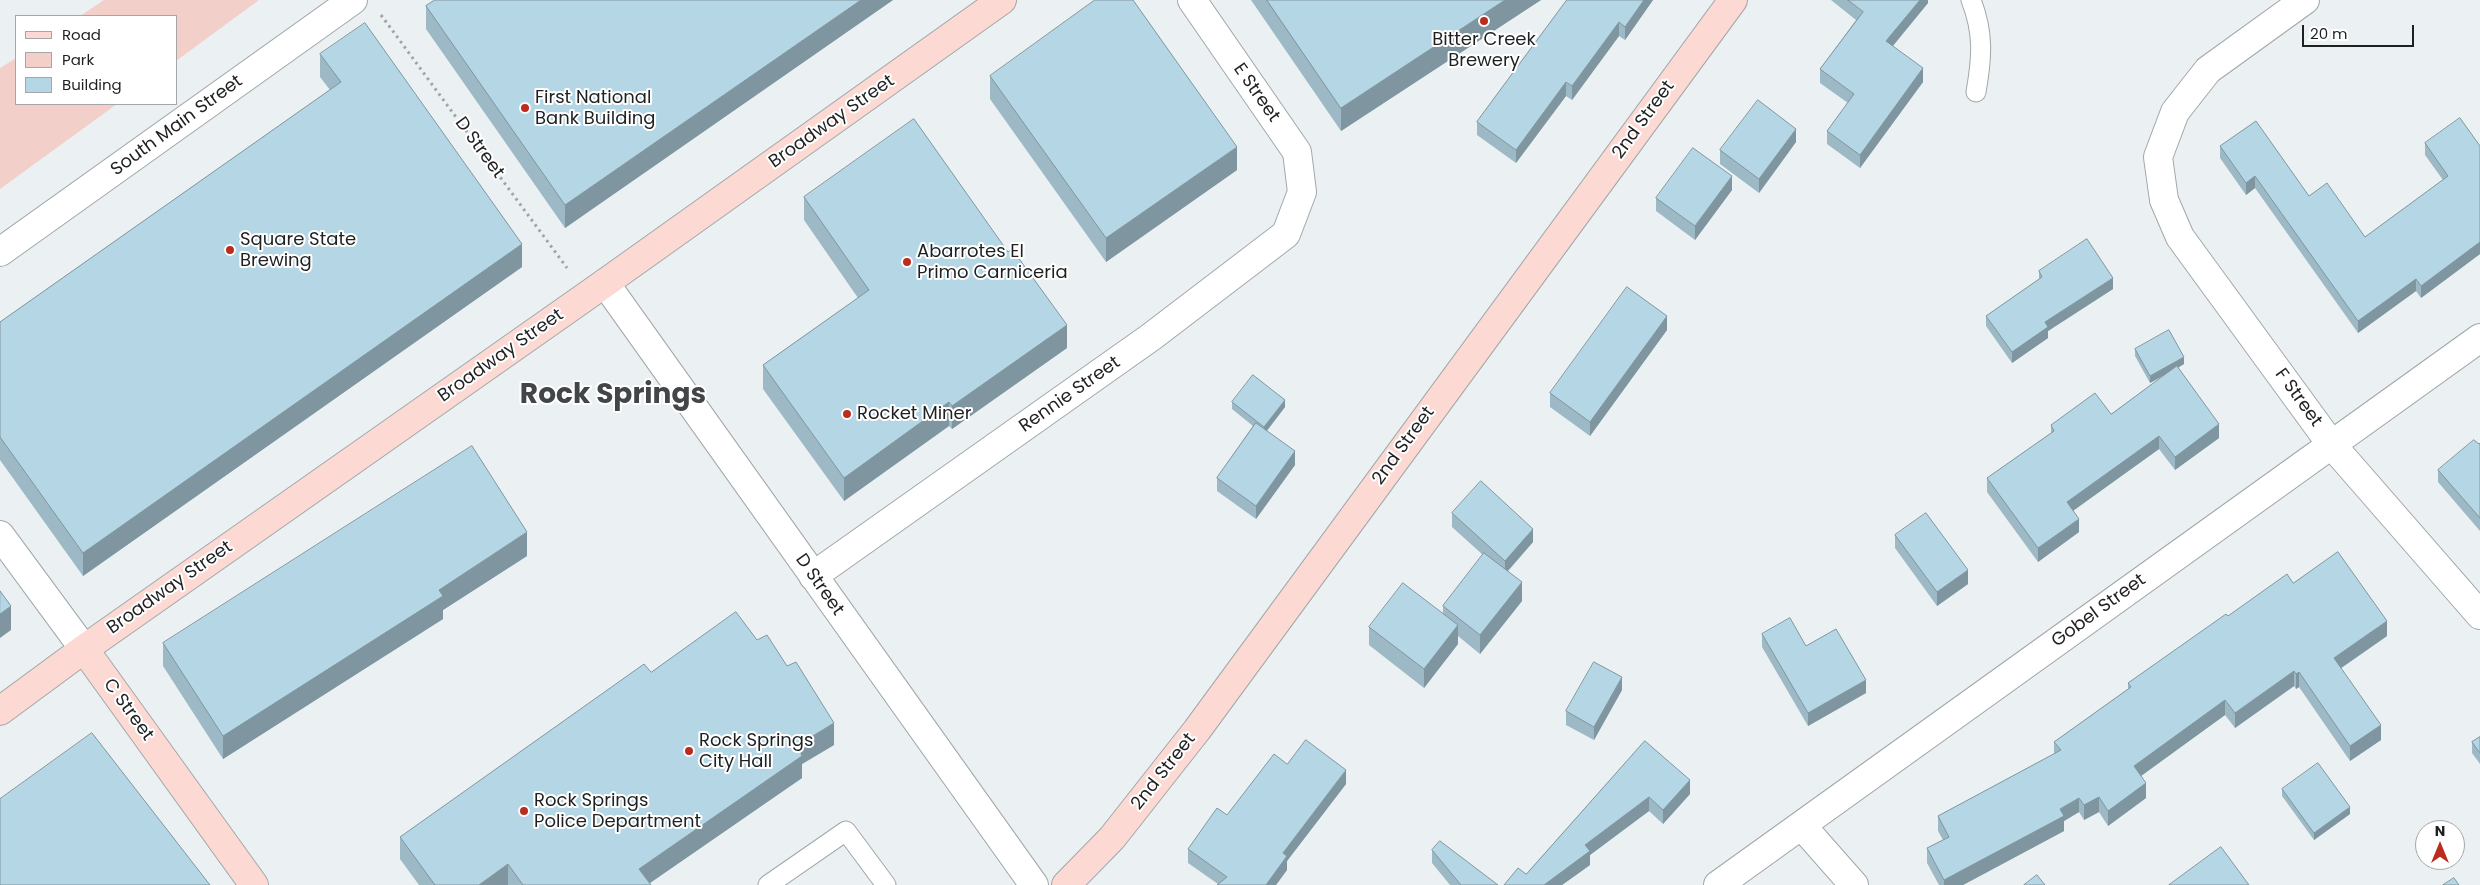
<!DOCTYPE html>
<html>
<head>
<meta charset="utf-8">
<style>
  body { margin:0 }
  #map { position:relative; width:2480px; height:885px; overflow:hidden; background:#ebf1f3; font-family:Poppins,sans-serif }
  canvas { display:block }
  .legend { position:absolute; left:15px; top:15px; width:162px; height:90px; box-sizing:border-box; background:#fff; border:1px solid #a5a6a6; margin:0; padding:6px 9px; list-style:none; font-size:15px; color:#1e2021 }
  .legend li { display:flex; align-items:center; gap:10px; height:25px }
  .legend b { width:25px; border:1px solid #a5a6a6 }
  .north { position:absolute; left:2415px; top:820px; width:50px; height:50px; box-sizing:border-box; background:#fff; border:1px solid #a5a6a6; border-radius:50%; rotate:0deg; font-size:14px; font-weight:700; line-height:20px; text-align:center; color:#1e2021 }
  .north::after { content:''; display:block; margin:auto; width:18px; height:22px; background:#ba2c1e; clip-path:polygon(50% 0,100% 100%,50% 72%,0 100%) }
  .scale { position:absolute; left:2302px; top:25px; width:112px; height:22px; box-sizing:border-box; border:2px solid #1e2021; border-top:0; padding-left:6px; font-size:15px; line-height:18px; white-space:nowrap; color:#1e2021; -webkit-text-stroke:4px #fff; paint-order:stroke }
</style>
</head>
<body>
<div id="map">
<canvas width="2480" height="885"></canvas>
<ul class="legend">
<li><b style="height:6px;background:#fcd9d3"></b>Road</li>
<li><b style="height:14px;background:#f2cfc9"></b>Park</li>
<li><b style="height:14px;background:#b5d7e5"></b>Building</li>
</ul>
<div class="north">N</div>
<div class="scale">20 m</div>
</div>
<script>
const ctx = document.querySelector('canvas').getContext('2d');
ctx.lineJoin = 'round';
function paint(path, color) {
  ctx.fillStyle = color;
  ctx.fill(path, 'evenodd');
}
function strokePath(path, color, width, dash) {
  ctx.strokeStyle = color;
  ctx.lineWidth = width;
  ctx.lineCap = dash ? 'butt' : 'round';
  ctx.setLineDash(dash || []);
  ctx.stroke(path);
}
function label(font, color, halo, rows, align = 'center') {
  ctx.font = font + ' Poppins,sans-serif';
  ctx.lineWidth = 4;
  ctx.setLineDash([]);
  ctx.textBaseline = 'middle';
  ctx.strokeStyle = halo;
  ctx.fillStyle = color;
  for (const [text, x, y, turn = 0] of rows) {
    ctx.save();
    ctx.translate(x, y);
    ctx.rotate((+turn || 0) * Math.PI / 180);
    ctx.textAlign = isNaN(turn) ? turn : align;
    if (halo) ctx.strokeText(text, 0, 0);
    ctx.fillText(text, 0, 0);
    ctx.restore();
  }
}
paint(new Path2D(`
  M104 0H259L176 61V16H80Z
  M16 58V104H117L0 189V68Z`), '#f2cfc9');
const lane = new Path2D(`
  M1971 0C1984 33 1982 58 1976 92
  M768 885 846 831 886 885`);
const street = new Path2D(`
  M2305 0 2208 70 2175 112 2158 157 2164 200 2180 237 2331 444 2480 615
  M0 252 353 0
  M605 283 1034 885
  M0 535 84 649
  M813 576 1151 337 1286 234 1302 192 1297 152 1192 0
  M1802 826 1854 885
  M1718 885 2480 338`);
const secondary = new Path2D(`
  M84 649 254 885
  M0 711 84 649 605 283 1002 0
  M1066 885 1112 838 1197 730 1733 0`);
strokePath(lane, '#a1a7a9', 21);
strokePath(street, '#a1a7a9', 30);
strokePath(secondary, '#a1a7a9', 30);
strokePath(new Path2D(`
  M381 15 567 268`), '#a0a4a6', 3, [2.5, 4]);
strokePath(lane, '#fff', 19);
strokePath(street, '#fff', 28);
strokePath(secondary, '#fcd9d3', 28);
paint(new Path2D(`
  M435 0H893L565 228 426 29V6Z
  M1251 0H1541L1341 131Z
  M1567 0H1653L1625 40 1619 36 1572 100 1566 96 1516 163 1477 135V122Z
  M1831 0H1928V3L1893 46 1923 82 1860 168 1827 144V131L1848 103 1820 83V69L1856 20Z
  M320 54 522 267 83 576 0 460V322L330 90 320 77Z
  M990 76 1237 170 1106 262 990 99Z
  M1796 142 1759 193 1720 164V150Z
  M2425 143 2480 146V254L2421 298 2416 291 2358 333 2255 188 2246 195 2220 158V146L2309 196 2365 237 2443 180 2425 155Z
  M1732 190 1695 240 1656 211V198Z
  M804 197 1067 348 952 429 949 426 844 501 763 389V365L858 298 804 220Z
  M2039 271 2113 289 2048 331V338L2012 363 1986 326V316L2039 279Z
  M1667 330 1590 436 1550 407V393Z
  M2135 349 2184 364 2178 368 2219 438 2175 470 2159 449 2073 511 2079 532 2038 562 1987 492V478L2051 433V425L2111 414 2166 374 2150 383 2135 356Z
  M1232 402 1285 407 1267 431 1295 465 1256 519 1217 491V478L1253 426 1232 409Z
  M2480 443V531L2438 482V470Z
  M1452 513 1533 542 1508 571 1522 601 1480 654 1458 636V644L1424 688 1369 645V627L1443 614V606L1483 555 1452 527Z
  M1895 535 1968 584 1937 606 1895 548Z
  M527 556 443 610V619L223 759 163 666V643Z
  M2293 583 2387 636 2341 668 2381 740 2350 761 2299 687 2296 689 2294 686 2235 728 2225 715 2141 776 2146 798 2108 826 2099 812 2084 820 2079 812 2064 821V831L1963 885H1939L1927 863V848L1943 840 1938 831V816L2054 754V742L2128 689V683L2228 616Z
  M1762 634 1806 646 1866 693 1808 726 1762 647Z
  M651 672 834 745 802 764V778L650 883 651 885H419L400 859V837Z
  M1622 690 1594 740 1566 725V711Z
  M2480 737V764L2472 753V742Z
  M1645 741 1690 794 1663 824 1649 811 1590 855V865L1562 885H1504L1526 874Z
  M1287 764 1346 784 1287 861V870L1276 885H1217L1218 884 1188 863V849Z
  M2282 789 2350 814 2314 840 2282 796Z
  M1432 850 1498 885H1450L1432 863Z`), '#9cb9c5');
paint(new Path2D(`
  M861 0H893L565 228V205Z
  M1505 0H1541L1341 131V108Z
  M1644 0H1653L1625 40V27Z
  M1920 0H1928V3L1886 54V41Z
  M1619 22V36L1572 100V86Z
  M1923 68V82L1860 168V155Z
  M1566 82V96L1516 163V150Z
  M1796 129V142L1759 193V179Z
  M1237 147V170L1106 262V238Z
  M1732 176V190L1695 240V226Z
  M2255 176V188L2246 195V183Z
  M2480 242V254L2421 298V286Z
  M522 244V267L83 576V553Z
  M2113 278V289L2048 331V338L2012 363V352L2045 322Z
  M2416 279V291L2358 333V321Z
  M1667 316V330L1590 436V422Z
  M1067 325V348L952 429V406Z
  M2184 357V364L2150 383V376Z
  M1285 400V407L1264 434V427Z
  M949 402V426L844 501V478Z
  M2219 424V438L2175 470V457Z
  M2159 436V449L2067 515V502Z
  M1295 451V465L1256 519V506Z
  M2079 519V532L2038 562V548Z
  M1533 529V542L1505 574V561Z
  M527 532V556L443 610V619L223 759V736L439 590Z
  M1968 570V584L1937 606V592Z
  M1522 582V601L1480 654V635Z
  M11 606V630L0 638V614Z
  M2387 621V636L2334 673V658Z
  M1458 625V644L1424 688V669Z
  M2294 671V686L2235 728V713Z
  M2299 672V687L2296 689V674Z
  M1622 677V690L1594 740V727Z
  M1866 680V693L1808 726V713Z
  M2225 700V715L2134 781V766Z
  M834 723V745L802 764V778L647 885 639 869 798 745Z
  M2381 725V740L2350 761V746Z
  M1346 770V784L1287 861V870L1276 885H1266L1283 853Z
  M1690 780V794L1663 824V810Z
  M2146 783V798L2108 826V811Z
  M1649 797V811L1590 855V865L1562 885H1544L1585 845Z
  M2099 797V812L2084 820V805Z
  M2079 798V812L2064 821V831L1963 885H1944V880Z
  M2350 807V814L2314 840V833Z
  M508 864V885H479Z`), '#7f96a0');
const building = new Path2D(`
  M435 0H861L565 205 426 6Z
  M1095 0H1133L1237 147 1106 238 990 76Z
  M1267 0H1505L1341 108Z
  M1567 0H1644L1625 27 1619 22 1572 86 1566 82 1516 150 1477 122Z
  M1848 0H1920L1886 41 1923 68 1860 155 1827 131 1854 94 1820 69 1863 12Z
  M365 23 522 244 83 553 0 437V322L341 82 320 54Z
  M1758 100 1796 129 1759 179 1720 150Z
  M2460 118 2480 146V242L2421 286 2416 279 2358 321 2255 176 2246 183 2220 146 2256 121 2309 196 2327 183 2365 237 2448 176 2425 143Z
  M914 119 1008 252 1012 249 1067 325 952 406 949 402 844 478 763 365 869 290 804 197Z
  M1693 148 1732 176 1695 226 1656 198Z
  M2087 239 2113 278 2045 322 2048 327 2012 352 1986 316 2042 277 2039 271Z
  M1627 287 1667 316 1590 422 1550 393Z
  M2169 330 2184 357 2150 376 2135 349Z
  M2177 366 2219 424 2175 457 2159 436 2067 502 2079 519 2038 548 1987 478 2054 431 2051 425 2095 393 2111 414Z
  M1253 375 1285 400 1264 427 1232 402Z
  M1256 423 1295 451 1256 506 1217 478Z
  M2474 440 2479 444 2480 443V518L2438 470Z
  M472 446 527 532 439 590 443 596 223 736 163 643Z
  M1481 481 1533 529 1505 561 1452 513Z
  M1926 513 1968 570 1937 592 1895 535Z
  M2338 552 2387 621 2334 658 2381 725 2350 746 2299 672 2296 674 2294 671 2235 713 2225 700 2134 766 2146 783 2108 811 2099 797 2084 805 2079 798 2060 809 2064 816 1944 880 1927 848 1949 837 1938 816 2061 750 2054 742 2131 687 2128 683 2226 614 2228 616 2287 574 2293 583Z
  M1484 553 1522 582 1480 635 1443 606Z
  M1403 583 1458 625 1424 669 1369 627Z
  M0 591 11 606 0 614Z
  M736 612 757 640 767 635 787 666 796 662 834 723 798 745 802 756 639 869 651 885H523L508 864 479 885H435L400 837 644 664 651 672Z
  M1790 618 1806 646 1836 629 1866 680 1808 713 1762 634Z
  M1594 662 1622 677 1594 727 1566 711Z
  M92 733 210 885H0V799Z
  M2480 737V753L2472 742Z
  M1306 740 1346 770 1283 853 1287 856 1266 885H1217L1227 877 1188 849 1217 808 1227 815 1274 754 1287 764Z
  M1645 741 1690 780 1663 810 1649 797 1585 845 1590 851 1544 885H1504L1518 868 1526 874Z
  M2318 763 2350 807 2314 833 2282 789Z
  M1440 841 1498 885H1461L1432 850Z
  M2221 847 2249 885H2169Z
  M2037 875 2045 885H2024Z
  M2454 878 2459 885H2443Z`);
paint(building, '#b5d7e5');
strokePath(building, '#7f96a0', 1);
for (const [x, y, r, color] of [
  [1484,21,5,"#ba2c1e"],
  [525,108,5,"#ba2c1e"],
  [230,250,5,"#ba2c1e"],
  [907,262,5,"#ba2c1e"],
  [847,414,5,"#ba2c1e"],
  [689,751,5,"#ba2c1e"],
  [524,811,5,"#ba2c1e"]
]) {
  const dot = new Path2D();
  dot.arc(x, y, r, 0, 2 * Math.PI);
  ctx.fillStyle = color;
  ctx.fill(dot);
  strokePath(dot, '#fff', 2);
}
label('18px', '#1e2021', '#fff', [
  ["Bitter Creek",1484,40,"center"],
  ["Brewery",1484,61,"center"],
  ["First National",535,98],
  ["Bank Building",535,119],
  ["Square State",240,240],
  ["Brewing",240,261],
  ["Abarrotes El",917,252],
  ["Primo Carniceria",917,273],
  ["Rocket Miner",857,414],
  ["Rock Springs",699,741],
  ["City Hall",699,762],
  ["Rock Springs",534,801],
  ["Police Department",534,822]
], 'left');
label('18px', '#1e2021', '#fff', [
  ["E Street",1256,93,55],
  ["2nd Street",1644,120,-54],
  ["Broadway Street",832,122,-35],
  ["South Main Street",177,126,-36],
  ["D Street",479,148,54],
  ["Broadway Street",501,356,-35],
  ["Rennie Street",1070,395,-35],
  ["F Street",2298,398,54],
  ["2nd Street",1404,446,-54],
  ["D Street",819,585,55],
  ["Broadway Street",170,588,-35],
  ["Gobel Street",2099,611,-36],
  ["C Street",128,710,54],
  ["2nd Street",1164,772,-52]
]);
label('bold 28px', '#424648', '#fff', [
  ["Rock Springs",613,396]
]);
</script>
</body>
</html>
